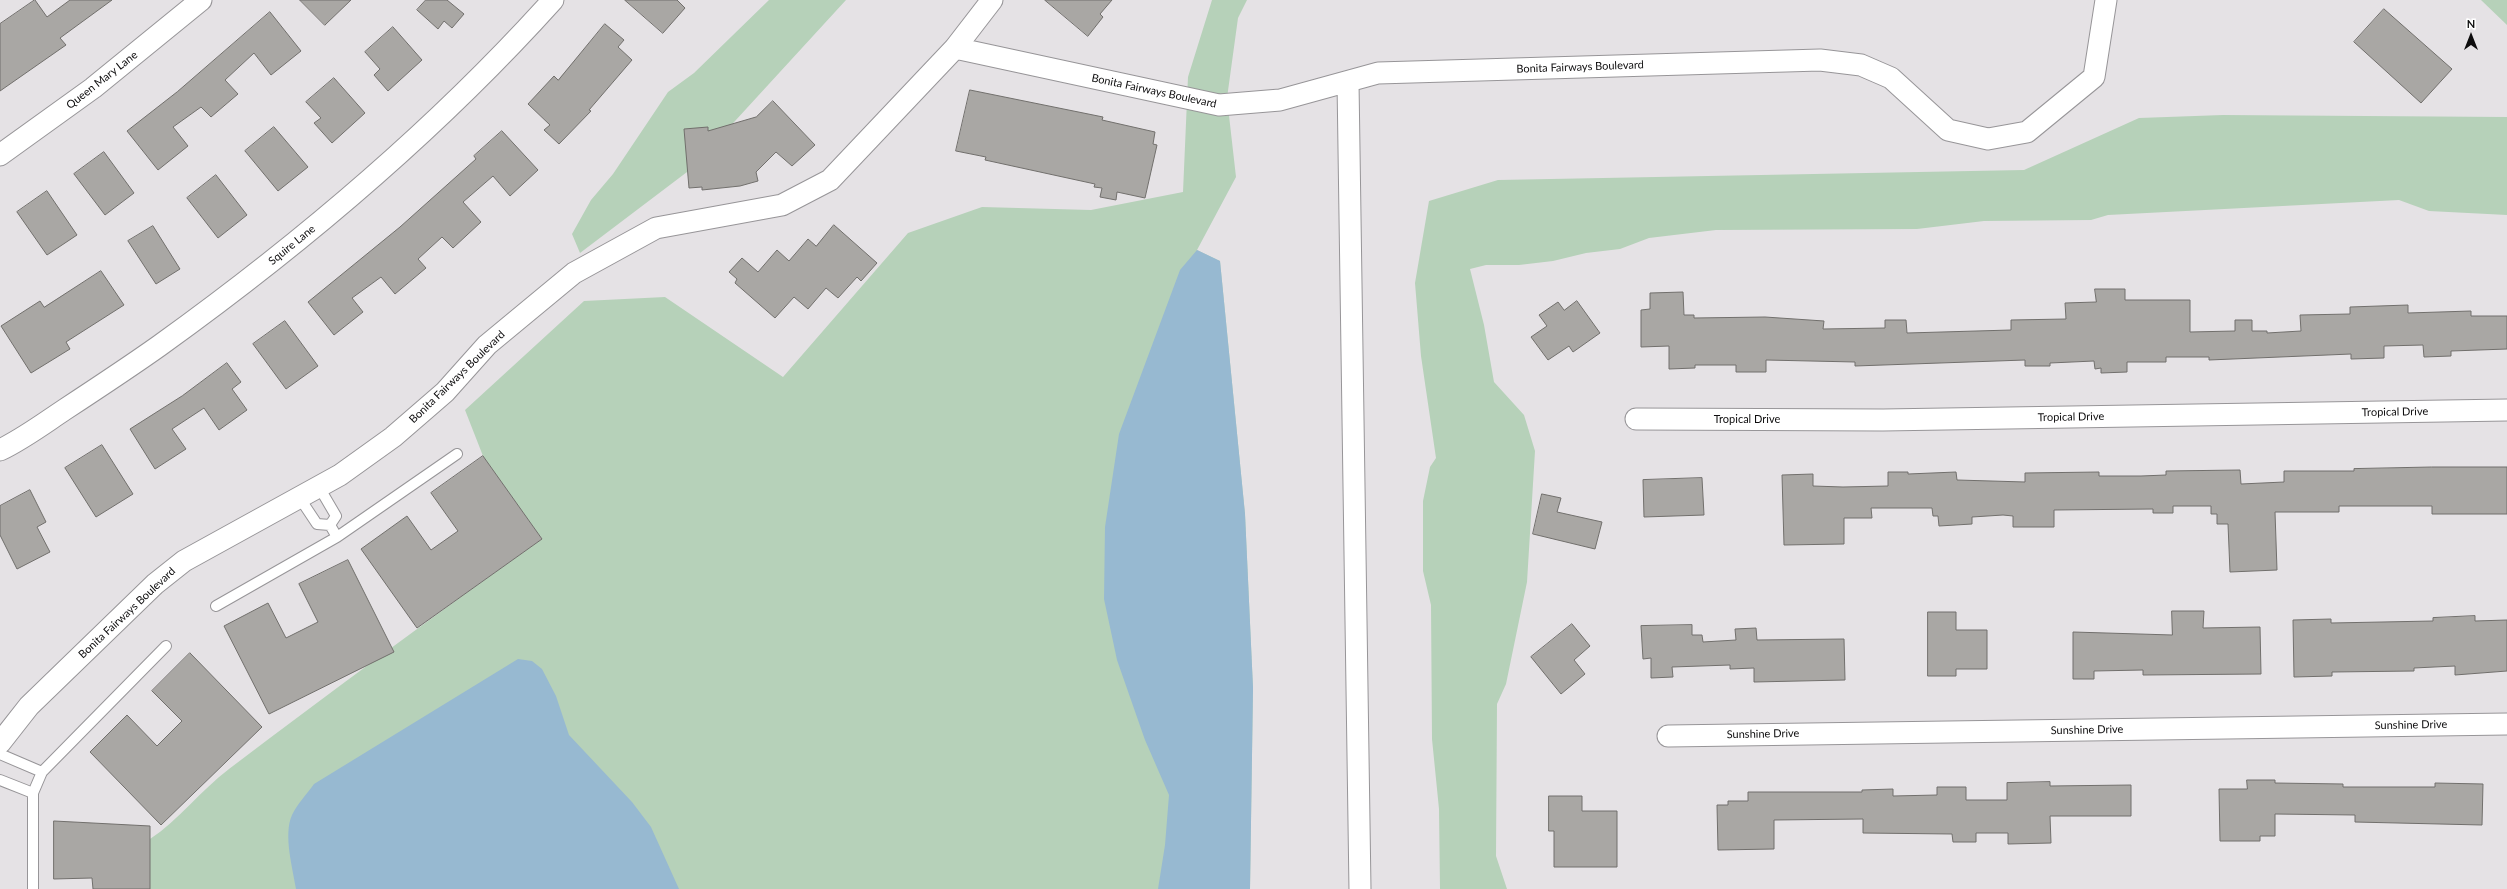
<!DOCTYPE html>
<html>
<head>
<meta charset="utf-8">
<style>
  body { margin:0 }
  #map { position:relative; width:2507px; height:889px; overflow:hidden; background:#e5e2e5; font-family:Lato,sans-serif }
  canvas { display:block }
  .north { position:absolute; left:2451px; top:16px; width:40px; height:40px; -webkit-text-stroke:3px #fff; paint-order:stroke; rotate:0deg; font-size:11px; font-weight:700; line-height:16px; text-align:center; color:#0d0c0d }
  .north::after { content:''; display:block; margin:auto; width:14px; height:18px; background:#0d0c0d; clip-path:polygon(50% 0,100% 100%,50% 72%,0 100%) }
</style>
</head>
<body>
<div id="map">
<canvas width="2507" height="889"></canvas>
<div class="north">N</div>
</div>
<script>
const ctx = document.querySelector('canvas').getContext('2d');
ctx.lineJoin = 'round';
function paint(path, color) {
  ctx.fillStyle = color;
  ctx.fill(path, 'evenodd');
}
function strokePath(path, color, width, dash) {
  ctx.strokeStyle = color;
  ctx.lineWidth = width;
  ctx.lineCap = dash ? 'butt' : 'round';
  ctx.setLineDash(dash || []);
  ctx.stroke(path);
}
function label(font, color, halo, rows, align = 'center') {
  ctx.font = font + ' Lato,sans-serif';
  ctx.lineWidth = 3.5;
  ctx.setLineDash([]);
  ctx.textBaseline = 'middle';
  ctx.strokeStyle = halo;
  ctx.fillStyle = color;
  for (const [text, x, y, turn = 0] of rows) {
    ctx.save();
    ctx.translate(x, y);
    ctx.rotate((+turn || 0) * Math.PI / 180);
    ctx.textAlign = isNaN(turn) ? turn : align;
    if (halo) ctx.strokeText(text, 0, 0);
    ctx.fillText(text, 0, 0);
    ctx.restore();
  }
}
paint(new Path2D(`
  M769 0H846L691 169 580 253 572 234 591 200 613 174 668 92 694 73Z
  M1212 0H1247L1238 18 1227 98 1236 177 1197 250 1220 261 1245 514 1253 688 1250 889H150V839C179 820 201 790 229 769 332 691 436 614 542 539L483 456 465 410 584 301 665 297 783 377 908 233 982 207 1091 210 1183 192 1188 77Z
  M2481 0H2507V25Z
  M2223 115 2507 117V215L2429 211 2399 200 2108 215 2091 220 1984 221 1917 229 1716 230 1649 238 1620 249 1586 253 1553 261 1519 265H1486L1470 269 1484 325 1494 382 1524 415 1535 451 1527 582 1506 684 1497 704 1496 856 1507 889H1440L1439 809 1432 739 1431 605 1423 571V501L1430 467 1436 458 1421 356 1415 283 1429 201 1498 180 2024 170 2139 118Z`), '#b6d1b9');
paint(new Path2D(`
  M1197 250 1220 261 1245 514 1253 688 1250 889H1158L1165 845 1169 795 1145 740 1117 660 1104 599 1105 527 1119 434 1180 270Z
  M518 659 532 661 542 669 556 696 569 735 632 802 651 827 679 889H296C293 869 283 835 292 815 297 804 307 794 314 784Z`), '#97b9d1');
const building = new Path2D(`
  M35 0 47 17 70 0H112L60 38 66 45 0 91V24Z
  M300 0H351L325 25Z
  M426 0H447L464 14 452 28 444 21 438 29 417 10Z
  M625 0H677L685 8 663 33Z
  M1045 0H1112L1100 14 1103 17 1088 36Z
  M2384 9 2452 69 2421 103 2354 42Z
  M270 12 301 51 271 75 254 53 225 80 238 94 211 117 201 107 173 127 188 146 158 170 127 131 177 92Z
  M605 24 624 40 618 47 632 60 589 110 591 111 559 144 544 130 550 125 528 104 554 76 558 80Z
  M393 27 422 60 388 91 374 75 380 69 365 52Z
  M334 78 365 113 332 143 314 123 321 118 306 102Z
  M970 90 1103 117 1102 120 1155 132 1153 144 1157 145 1145 198 1117 192 1116 200 1100 197 1102 188 1094 187 1095 184 985 160 986 157 956 151Z
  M773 101 815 145 792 166 776 152 756 172 758 181 740 186 702 190V187L689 188 684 129 708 127V131L756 117Z
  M274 127 308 167 278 191 245 151Z
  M502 131 538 170 510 196 493 176 463 202 481 222 453 248 442 237 418 259 426 268 395 294 381 277 352 298 363 312 334 335 308 302 400 227 476 159 474 156Z
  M104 152 134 193 105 215 74 174Z
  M216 175 247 215 218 238 187 198Z
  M47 191 77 235 47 255 17 212Z
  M834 225 877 263 861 281 857 277 838 298 826 288 808 309 794 297 775 318 735 283 737 279 729 272 742 258 758 272 777 250 789 261 808 239 816 246Z
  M153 226 180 269 156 284 128 241Z
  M101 271 124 305 66 342 70 349 31 373 1 326 40 301 44 307Z
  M2095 289H2125V300H2190V332L2235 331V320H2252V331H2267V333L2301 331 2300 315 2350 314V307L2408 305V313L2471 311V316H2507V349L2451 351V356L2424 357 2423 345 2384 346V358L2351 359V354L2209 360V357H2166V362H2127V372L2101 373V368L2095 369 2094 361 2050 363V366H2025V360L1855 366V362L1766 360V372H1736V365H1695V368L1669 369V346L1641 347V310L1650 309V293L1683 292 1684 315H1694V318L1765 317 1824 321 1823 329 1885 328V320H1906L1907 333 2011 330V320L2066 319 2065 303 2096 302Z
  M1577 301 1600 333 1573 352 1569 346 1548 360 1531 337 1547 326 1539 315 1558 302 1564 310Z
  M285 321 318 366 286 389 253 344Z
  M227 363 241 382 232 389 247 410 219 430 204 408 172 429 186 449 155 469 130 429 182 396Z
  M102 445 133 494 96 517 65 468Z
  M483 456 542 539 417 628 361 549 407 516 431 550 458 531 431 493Z
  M2432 467H2507V514H2432V506H2339V512H2275L2277 570 2230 572 2228 524H2217V514H2211V506H2173V513H2153V509L2054 510V527H2013V516L2003 515 1972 517V524L1939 526 1938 516H1933L1932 508H1871L1872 518H1844V544L1784 545 1782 475 1813 474V486L1843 487 1888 486V472H1908V474L1956 472 1957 480 2025 482V473L2099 472V476H2141L2166 475V471L2240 470 2241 484 2284 482V471H2354V469Z
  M1702 478 1704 515 1644 517 1643 480Z
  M30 490 46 522 37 527 50 552 17 569 0 535V506Z
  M1542 494 1561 498 1557 512 1602 522 1595 549 1533 534Z
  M348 560 394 652 269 714 224 626 268 603 286 638 318 622 299 584Z
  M2172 611H2204L2203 628 2260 627 2261 674 2143 675V670L2094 671V679H2073V632L2172 635Z
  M1928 612H1956V630H1987V669H1956V676H1928Z
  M2475 616V621L2507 620V671L2455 675V666L2414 668V671L2332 672V676L2294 677 2293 620 2331 619V623L2433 621V618Z
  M1572 624 1590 646 1574 660 1585 674 1561 694 1531 657Z
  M1692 625V635H1702L1703 642 1736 640 1735 629 1756 628 1757 640 1844 639 1845 680 1754 682V668L1730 669V665L1672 667 1673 677 1651 678V658L1643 659 1641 626Z
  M190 653 262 727 161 825 90 752 127 715 157 746 182 721 152 691Z
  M2247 780H2275V783L2343 784V787H2435V783L2483 784 2482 825 2355 822V815L2275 814V836H2260V841H2220L2219 789H2247Z
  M2050 782V786L2131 785V816H2050L2051 843 2008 844V833H1976V842H1953L1952 834 1863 833V819L1774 820V849L1718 850 1717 805H1728V801H1748V792H1862V790L1893 789V796L1937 795V787H1966V800H2007V783Z
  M1549 796H1582V811H1617V867H1554V831H1549Z
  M54 821 150 826V889H93L92 878 54 879Z`);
paint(building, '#a9a7a4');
strokePath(building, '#716f6c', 1);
const lane = new Path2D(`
  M299 497 317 524 330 525 336 516 319 487
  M330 525 337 537 457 454
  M216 606 337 537
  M0 754 42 772
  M0 780 33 793
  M33 889V793L42 772 166 646`);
const street = new Path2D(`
  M955 48 1219 105 1280 100 1378 73 1820 60 1861 65 1891 78 1948 130 1988 139 2027 132 2094 77 2106 0
  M1348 82 1360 889
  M0 155 93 88 201 0
  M1636 419 1883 420 2507 410
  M0 450C23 439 43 424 64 410 96 389 128 368 159 346 301 244 436 130 553 0
  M1668 736 2507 724
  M0 743 29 706 155 584 184 561 340 475 393 437 445 392 487 345 574 273 656 228 782 205 830 180 955 48 992 0`);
strokePath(lane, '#979598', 12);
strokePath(street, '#979598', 23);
strokePath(lane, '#fff', 10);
strokePath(street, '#fff', 21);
label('11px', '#0d0c0d', '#fff', [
  ["Bonita Fairways Boulevard",1580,67,-2],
  ["Queen Mary Lane",102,80,-38],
  ["Bonita Fairways Boulevard",1154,91,12],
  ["Squire Lane",292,245,-39],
  ["Bonita Fairways Boulevard",457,377,-44],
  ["Tropical Drive",2395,412,-1],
  ["Tropical Drive",2071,417,-1],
  ["Tropical Drive",1747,419],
  ["Bonita Fairways Boulevard",127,613,-43],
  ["Sunshine Drive",2411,725,-1],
  ["Sunshine Drive",2087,730,-1],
  ["Sunshine Drive",1763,734,-1]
]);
</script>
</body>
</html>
